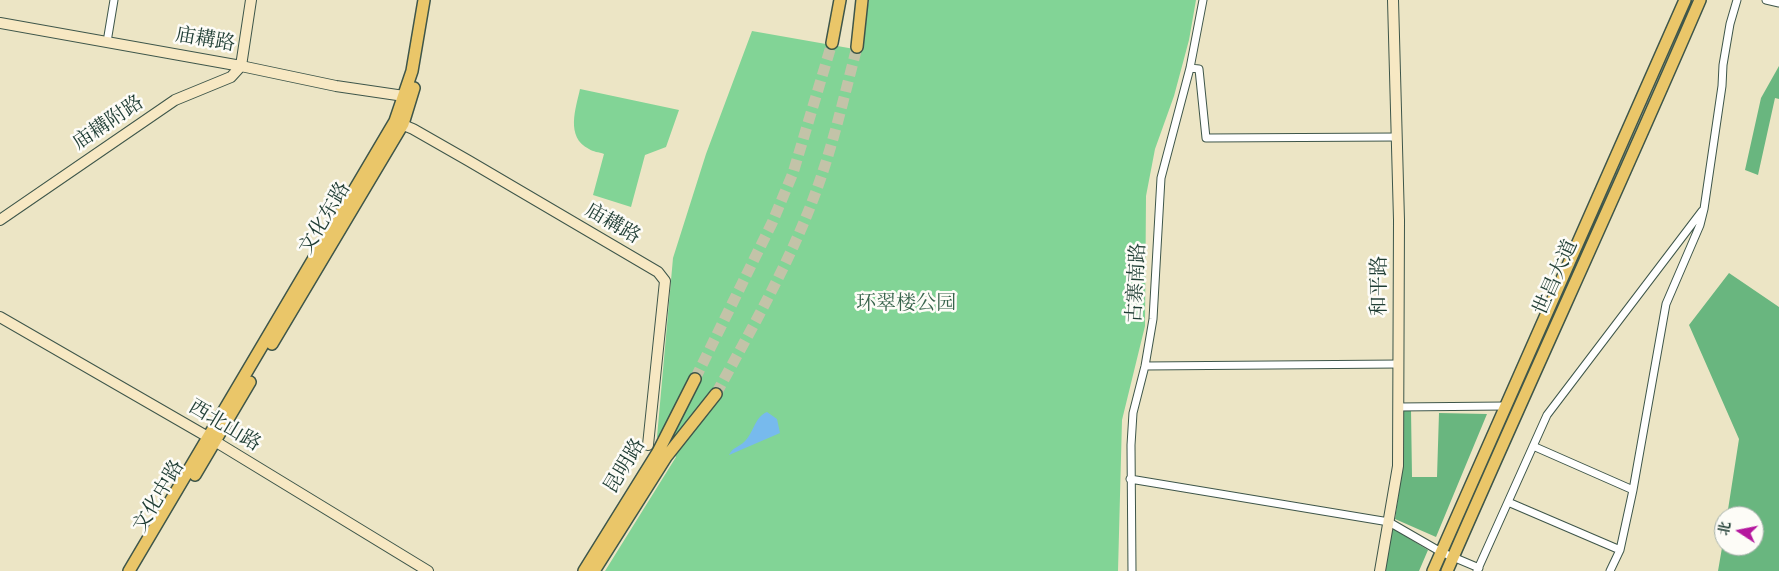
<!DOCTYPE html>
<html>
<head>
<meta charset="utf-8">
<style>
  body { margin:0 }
  #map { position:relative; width:1779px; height:571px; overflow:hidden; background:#ece5c5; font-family:"IM FELL DW Pica","Noto Serif SC",serif }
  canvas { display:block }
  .north { position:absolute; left:1714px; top:506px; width:50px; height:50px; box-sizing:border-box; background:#fdfcf7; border:1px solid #a4b0a9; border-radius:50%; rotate:281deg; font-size:14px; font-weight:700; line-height:20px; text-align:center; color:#1f3d34 }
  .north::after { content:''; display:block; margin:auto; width:18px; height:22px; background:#b5179e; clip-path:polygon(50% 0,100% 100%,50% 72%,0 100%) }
</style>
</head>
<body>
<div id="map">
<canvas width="1779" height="571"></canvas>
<div class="north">北</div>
</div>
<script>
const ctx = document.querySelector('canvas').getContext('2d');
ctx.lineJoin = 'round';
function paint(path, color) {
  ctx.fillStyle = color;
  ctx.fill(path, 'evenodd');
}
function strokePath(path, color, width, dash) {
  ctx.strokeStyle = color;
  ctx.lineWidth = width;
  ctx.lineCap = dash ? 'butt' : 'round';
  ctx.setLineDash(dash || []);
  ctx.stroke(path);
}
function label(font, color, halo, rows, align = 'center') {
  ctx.font = font + ' "IM FELL DW Pica","Noto Serif SC",serif';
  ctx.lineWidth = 5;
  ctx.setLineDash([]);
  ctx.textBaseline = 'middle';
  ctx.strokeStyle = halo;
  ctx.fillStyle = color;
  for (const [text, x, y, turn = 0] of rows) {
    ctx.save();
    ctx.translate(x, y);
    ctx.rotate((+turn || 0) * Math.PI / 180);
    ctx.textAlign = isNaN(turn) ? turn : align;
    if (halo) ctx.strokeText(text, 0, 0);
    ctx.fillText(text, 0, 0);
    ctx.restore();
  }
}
paint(new Path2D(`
  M869 0H1196L1189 40 1174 96 1155 149 1146 196 1145 326 1122 420 1118 571H605L676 457 657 437 673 258 706 154 752 31 860 50Z
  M580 89 679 110 666 147 645 155 631 207 593 195 604 154C599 152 593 152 589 149 565 137 576 108 580 89Z`), '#82d496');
paint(new Path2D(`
  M1779 66V99L1775 98 1758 175 1745 170 1761 98Z
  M1729 273 1779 307V571H1718L1724 536V546H1754V516H1727L1739 439 1689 325Z
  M1402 410H1411L1412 477H1437L1439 413 1487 414 1436 537 1395 519 1401 478Z
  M1392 528 1428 550 1419 571H1385Z`), '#69b67f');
paint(new Path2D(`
  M767 412 777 419 780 433 729 455C733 447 737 448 743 443 754 434 754 417 767 412Z`), '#77baed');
strokePath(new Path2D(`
  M695 379 772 223 793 173 832 43
  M716 394C753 326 792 259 818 186 834 141 845 93 857 47`), '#c3c3a8', 11, [11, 5.5]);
const street = new Path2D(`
  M1766 0 1779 3
  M107 42 114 0
  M1190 68 1199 69 1206 138 1397 137
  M1145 366 1399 364
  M1399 407 1505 406
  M1533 446 1633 490
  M1130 479 1389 522 1441 552 1479 568
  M1508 502 1620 550
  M1132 571 1131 445 1133 413 1145 366 1153 319 1161 178 1190 68 1203 0
  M1477 571 1547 415 1702 211
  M1610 571 1620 550 1633 490 1666 304 1700 225 1704 209 1722 86 1723 65 1730 24 1737 0`);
const secondary = new Path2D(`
  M0 23 241 66 336 86 404 96
  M396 122 413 129 469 161 658 272 665 281 648 445
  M0 220 175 100 231 77 241 66 251 0
  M0 317 208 437 428 571
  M1380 571 1398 466 1399 220 1393 0`);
const primary = new Path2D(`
  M832 43 840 0
  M857 47 862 0
  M272 344 403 124 414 88
  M195 475 250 382
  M129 571 395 121 412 71 424 0
  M584 571 658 452 695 379
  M594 571 666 457 716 394
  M1433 571 1685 0
  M1447 571C1530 380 1618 191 1700 0`);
strokePath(street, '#3e564a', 9);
strokePath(secondary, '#3e564a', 12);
strokePath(primary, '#3e564a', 14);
strokePath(street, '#fff', 7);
strokePath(secondary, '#f7e8c3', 10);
strokePath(primary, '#eac669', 11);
label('20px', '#1f3d34', '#fdfcf7', [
  ["庙耩路",205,41,10],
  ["庙耩附路",109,124,-34],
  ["文化东路",326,219,-59],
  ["庙耩路",612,225,30],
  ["世昌大道",1557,278,-66],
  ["古寨南路",1138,283,-87],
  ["和平路",1381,286,-90],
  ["西北山路",224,427,31],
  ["昆明路",626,467,-59],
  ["文化中路",160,497,-59]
]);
label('20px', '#38634c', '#fdfcf7', [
  ["环翠楼公园",906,305]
]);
</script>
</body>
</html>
